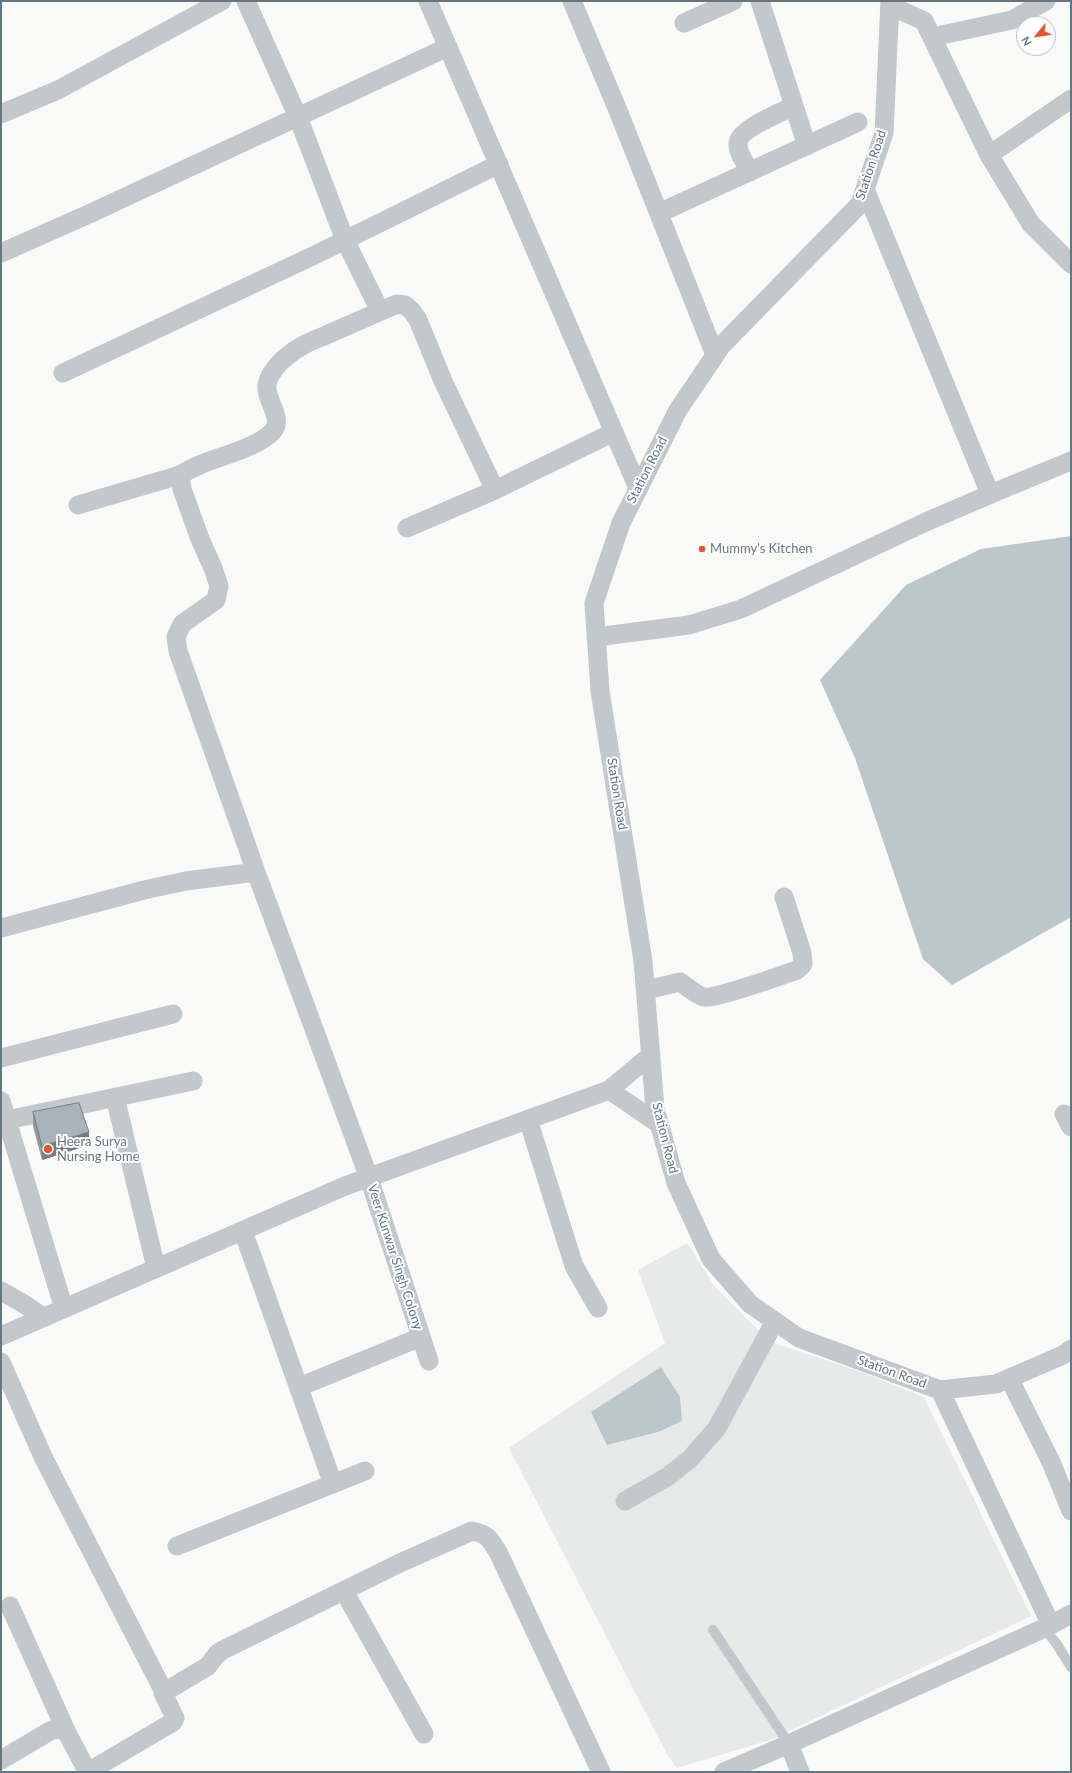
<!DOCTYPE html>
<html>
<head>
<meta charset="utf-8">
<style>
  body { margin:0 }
  #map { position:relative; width:1072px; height:1773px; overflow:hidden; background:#fafaf8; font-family:Lato,sans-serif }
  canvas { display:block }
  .frame { position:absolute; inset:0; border:2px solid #657683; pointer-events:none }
  .north { position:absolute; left:1016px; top:16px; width:40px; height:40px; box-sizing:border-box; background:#fff; border:1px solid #c1c8cd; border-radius:50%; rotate:241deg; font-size:11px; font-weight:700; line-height:16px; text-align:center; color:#657683 }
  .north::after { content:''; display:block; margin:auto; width:14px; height:18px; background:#e4572e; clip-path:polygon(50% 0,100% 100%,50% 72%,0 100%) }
</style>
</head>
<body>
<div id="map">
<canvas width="1072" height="1773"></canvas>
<div class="frame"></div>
<div class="north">N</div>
</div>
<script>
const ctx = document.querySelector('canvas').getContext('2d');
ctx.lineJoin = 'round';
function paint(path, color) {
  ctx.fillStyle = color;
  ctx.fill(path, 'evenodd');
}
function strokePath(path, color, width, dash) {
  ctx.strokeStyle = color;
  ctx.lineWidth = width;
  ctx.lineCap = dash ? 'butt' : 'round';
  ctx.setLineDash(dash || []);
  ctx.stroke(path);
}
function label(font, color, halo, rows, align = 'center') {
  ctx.font = font + ' Lato,sans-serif';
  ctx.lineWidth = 4;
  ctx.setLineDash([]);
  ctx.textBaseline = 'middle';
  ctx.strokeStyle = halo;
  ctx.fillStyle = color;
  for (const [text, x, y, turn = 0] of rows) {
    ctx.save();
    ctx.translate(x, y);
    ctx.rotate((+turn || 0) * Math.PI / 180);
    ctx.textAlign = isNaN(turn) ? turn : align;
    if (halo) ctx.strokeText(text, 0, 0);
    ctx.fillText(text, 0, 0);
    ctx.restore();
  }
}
paint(new Path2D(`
  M687 1243 715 1287 751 1323 774 1343 861 1372 924 1397 1031 1616 770 1740 677 1768 668 1756 509 1448 665 1343 638 1270Z`), '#e8e9e9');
paint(new Path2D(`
  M1071 536V917L952 985 923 959 855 758 820 680 906 585 981 549Z
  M661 1367 680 1397 682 1421 658 1432 607 1445 591 1412Z`), '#bbc7cb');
strokePath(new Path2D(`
  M1044 1628 1056 1643 1071 1667
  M713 1630 789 1744`), '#c3c8cc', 10);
strokePath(new Path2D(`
  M246 1 298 117 345 240 380 311
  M428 1 638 488
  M572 1 619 113 715 355
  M760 1 807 146
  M890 1 884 133 860 204 722 345 678 410 621 523 594 603 600 691 643 961 655 1109 676 1183 711 1259 750 1304 799 1338 940 1390 996 1384 1063 1355 1071 1349
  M891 6 924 21 989 155 1031 224 1071 264
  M684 23 733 1
  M932 37 1012 20 1046 1
  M1 114 58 90 222 1
  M989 155 1071 99
  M750 172C746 164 737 152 738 143 739 129 782 112 794 106
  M865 189 990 494
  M659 213 858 122
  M1 253 89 214 448 47
  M63 373 317 254 499 164
  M78 505 180 475
  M407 528 495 490 614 432
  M596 637 689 625 741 609 928 521 1005 488 1071 461
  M1 928 144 890 186 881 256 872
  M646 990 680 982C688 987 696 995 704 997 715 999 783 975 797 970L803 964 802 953 784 897
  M1 1058 173 1014
  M609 1090 659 1124
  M115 1097 156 1268
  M1 1101 64 1309
  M1064 1114 1071 1127
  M528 1119 574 1266 598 1308
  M7 1120 193 1081
  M243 1231 333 1484
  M1 1291 24 1304 43 1317
  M1 1336 345 1186 609 1090 651 1055
  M429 1361 369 1178 256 872 178 651 176 637 182 624 216 600 219 586 213 568 200 539 182 489 180 475C187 471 194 467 202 464 221 456 259 447 273 431 284 418 265 400 267 385 270 368 288 354 302 346 312 340 323 337 333 332 354 323 376 313 397 304L405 305 412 311 418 320 443 381 495 490
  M1 1362 44 1459 164 1692
  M1009 1378 1051 1462 1071 1511
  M299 1387 421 1337
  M625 1501 667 1477 690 1459 717 1428 775 1321
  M177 1546 365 1471
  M344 1591 424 1734
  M10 1606 67 1733
  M1051 1625 1071 1614
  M1 1760 50 1731 62 1728 67 1733 85 1767 89 1769 95 1768 173 1722 175 1718 163 1693 208 1666 217 1654 223 1650 400 1563 472 1531C489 1534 491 1541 499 1554L601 1772
  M724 1772 789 1744
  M800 1772 789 1744 1051 1625 940 1390`), '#c3c8cc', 19);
paint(new Path2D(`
  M33 1112 89 1145 42 1160 33 1126Z`), '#929a9f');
paint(new Path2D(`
  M89 1132V1145L42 1160V1146Z`), '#777d82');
const building = new Path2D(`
  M79 1103 89 1132 42 1146 33 1112Z`);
paint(building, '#aab3b9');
strokePath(building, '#777d82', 1);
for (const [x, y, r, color] of [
  [702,549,4,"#e4572e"],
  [48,1149,5,"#e4572e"]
]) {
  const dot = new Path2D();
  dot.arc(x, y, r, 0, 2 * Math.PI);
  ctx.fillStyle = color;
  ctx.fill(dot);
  strokePath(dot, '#fff', 1.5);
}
label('13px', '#657683', '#fff', [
  ["Station Road",871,165,-72],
  ["Station Road",647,470,-63],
  ["Station Road",617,794,81],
  ["Station Road",665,1138,76],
  ["Veer Kunwar Singh Colony",395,1257,72],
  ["Station Road",892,1372,20]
]);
label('13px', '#657683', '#fff', [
  ["Mummy's Kitchen",710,549],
  ["Heera Surya",57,1142],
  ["Nursing Home",57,1157]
], 'left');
</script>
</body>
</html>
